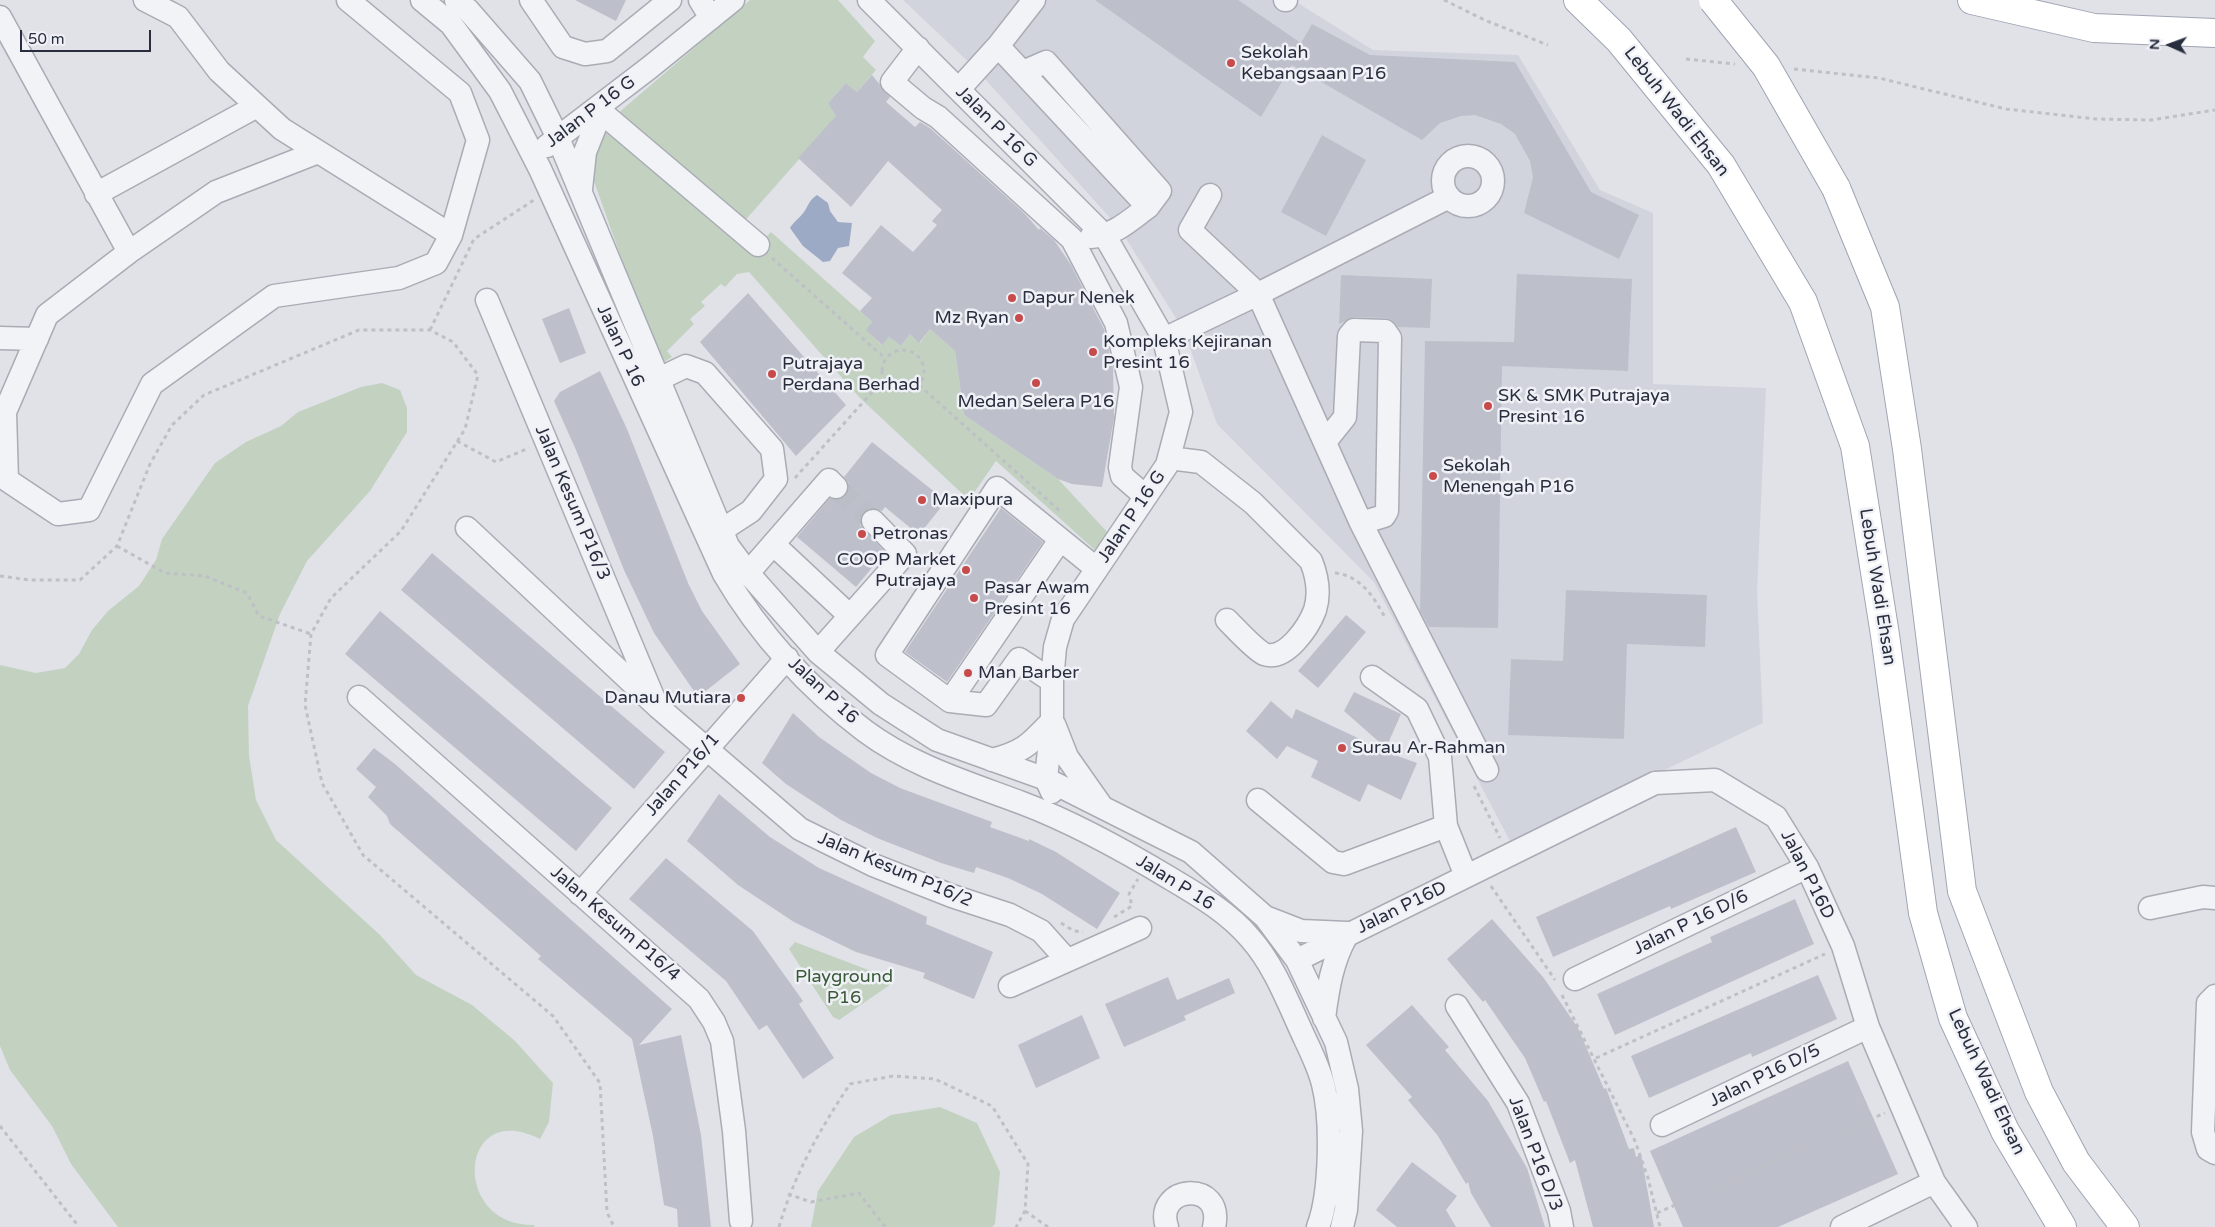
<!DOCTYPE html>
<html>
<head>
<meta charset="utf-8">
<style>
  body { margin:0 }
  #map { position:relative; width:2215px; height:1227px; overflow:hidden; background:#e0e2e8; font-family:"Varela Round",sans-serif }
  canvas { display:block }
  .north { position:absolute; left:2145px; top:20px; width:50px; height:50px; -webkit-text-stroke:4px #eff1f6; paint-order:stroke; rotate:272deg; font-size:14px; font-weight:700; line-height:20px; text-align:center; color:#292e3e }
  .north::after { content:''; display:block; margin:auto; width:18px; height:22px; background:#292e3e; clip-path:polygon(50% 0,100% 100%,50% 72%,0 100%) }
  .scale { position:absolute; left:20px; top:30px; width:131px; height:22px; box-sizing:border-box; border:2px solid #292e3e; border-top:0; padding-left:6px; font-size:15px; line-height:18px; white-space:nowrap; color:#292e3e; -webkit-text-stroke:4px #eff1f6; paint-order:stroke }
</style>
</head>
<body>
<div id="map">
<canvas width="2215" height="1227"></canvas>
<div class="north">N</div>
<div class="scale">50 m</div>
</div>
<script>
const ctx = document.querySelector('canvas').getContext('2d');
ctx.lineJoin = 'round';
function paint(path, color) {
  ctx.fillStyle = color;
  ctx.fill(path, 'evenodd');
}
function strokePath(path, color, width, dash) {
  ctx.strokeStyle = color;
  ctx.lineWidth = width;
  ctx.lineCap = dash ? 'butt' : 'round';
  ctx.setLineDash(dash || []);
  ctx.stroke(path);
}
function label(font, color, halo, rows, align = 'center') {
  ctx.font = font + ' "Varela Round",sans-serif';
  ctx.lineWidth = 5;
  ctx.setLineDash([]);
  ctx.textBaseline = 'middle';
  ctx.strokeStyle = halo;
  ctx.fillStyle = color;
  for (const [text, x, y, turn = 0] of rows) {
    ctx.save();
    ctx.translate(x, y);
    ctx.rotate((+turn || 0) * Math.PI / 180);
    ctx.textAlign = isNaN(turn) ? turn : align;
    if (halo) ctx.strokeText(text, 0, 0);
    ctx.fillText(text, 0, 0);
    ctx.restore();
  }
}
paint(new Path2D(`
  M903 0H1293L1373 50 1518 55 1600 190 1653 213V384L1766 388 1757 592 1763 723 1511 843 1374 582 1217 424 1184 331 1120 229 976 69Z`), '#d2d4dd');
paint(new Path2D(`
  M750 0H838L875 41 863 57 876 70 857 92 846 83 828 103 839 114 741 225 610 120Z
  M604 128 755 249 771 232 872 322 867 330 881 345 889 337 901 346 910 334 920 343 930 329 955 351 964 415 1058 479 1109 534 1096 551 996 461 969 500 859 397 749 272 737 274 725 287 721 284 701 302 705 306 690 319 694 324 667 351 672 357 664 362 657 359 590 170Z
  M382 383 400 390 407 408V432L370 491 307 561 280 614 248 706 249 756 256 800 276 840 380 935 416 975 472 1005 514 1040 553 1083 549 1122 540 1139C458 1097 450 1227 535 1225L534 1227H118L71 1164 52 1126 10 1070 0 1046V665L36 673 65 668 79 654 92 630 108 611 139 586 156 560 162 539 215 463 246 442 281 426 298 412 361 387Z
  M795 942 892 979 894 982 839 1020 833 1017 789 949Z
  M940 1107 977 1123 1000 1172 995 1224 992 1227H811L818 1191 854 1137 891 1115Z`), '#c3d1c1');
paint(new Path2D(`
  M817 195 828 203 830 211 838 222 852 223 849 246 838 248 830 261 823 262 803 246 790 228C794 221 800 218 804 212 809 205 809 200 817 195Z`), '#9caac6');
paint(new Path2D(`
  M575 0H626L616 21Z
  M1095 0H1238L1301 43 1312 24 1370 55 1515 62 1591 192 1639 215 1619 259 1524 213 1533 177 1530 161 1515 134 1501 124 1475 115 1461 116 1440 123 1422 140 1292 65 1261 117Z
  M872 75 890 97 886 102 915 127 920 122 930 128 1024 213 1039 230 1040 228 1054 240 1071 265 1104 329 1113 368 1114 418 1102 487 1072 484 1058 479 964 415 955 351 930 329 919 343 910 334 901 346 889 337 882 345 866 330 872 322 860 311 872 298 842 273 881 225 913 252 937 225 932 221 942 210 888 161 851 207 798 158 836 116 828 103 846 83 857 92Z
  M1322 135 1366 160 1326 236 1281 212Z
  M1517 274 1632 279 1628 371 1502 366 1498 628 1429 627 1420 611 1425 341 1514 342Z
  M1341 275 1432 279 1430 328 1398 327 1392 320 1385 318 1354 317 1339 324Z
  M748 293 846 405 796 456 700 342Z
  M569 308 586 353 560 363 542 319Z
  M600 371 627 429 688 583 702 611 740 664 698 697 654 633 624 570 576 450 554 401 560 392Z
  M872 442 946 501 919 535 885 507 882 511 870 508 864 511 860 518V525L885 552 856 587 797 537 830 498 839 500 846 496 849 484 844 477Z
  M1001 508 1043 542 947 682 905 652Z
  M432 553 665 752 634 789 401 590Z
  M1566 590 1707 595 1705 647 1627 644 1624 739 1508 735 1511 659 1563 661Z
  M380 611 612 808 576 851 345 654Z
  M1346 615 1366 632 1318 688 1298 671Z
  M1354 692 1401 714 1386 748 1344 711Z
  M1271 701 1292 719 1296 709 1392 754 1417 763 1401 800 1368 784 1360 802 1311 777 1318 761 1287 746 1277 759 1246 731Z
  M793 713 819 737 871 773 900 788 992 822 990 827 1029 841V839L1056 852 1120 893 1097 929 1042 894 1008 878 976 867 974 873 941 863 877 838 841 820 786 784 762 763Z
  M374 748 395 764 672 1009 639 1045 681 1035 701 1135 711 1227H678L677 1209 664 1205 653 1136 632 1039 538 959 541 956 390 824 387 816 368 797 376 787 356 769Z
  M719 794 770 837 819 868 927 917 926 924 993 952 974 999 923 978 925 973 856 952 794 922 738 885 687 841Z
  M1736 827 1756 872 1671 909 1670 906 1553 957 1536 917Z
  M666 858 753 931 803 1001 799 1004 834 1058 803 1079 767 1025 759 1030 726 981 629 899Z
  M1795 899 1814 944 1615 1035 1597 994 1712 942 1710 937Z
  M1492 919 1543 977 1578 1028 1604 1089 1606 1088 1629 1149 1634 1148 1636 1157 1641 1154 1654 1227H1593L1575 1160 1570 1163 1546 1101 1544 1102 1525 1058 1485 1000 1483 1002 1447 959Z
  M1818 975 1837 1019 1752 1057 1751 1053 1649 1098 1631 1056Z
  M1168 977 1177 1000 1229 978 1235 993 1184 1016 1186 1020 1124 1047 1105 1004Z
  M1412 1005 1449 1047 1445 1050 1488 1101 1527 1168 1545 1227H1491L1471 1193 1468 1182 1466 1184 1438 1136 1408 1100 1412 1097 1366 1045Z
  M1082 1015 1100 1058 1036 1088 1018 1045Z
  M1848 1061 1898 1174 1778 1227H1683L1650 1151Z
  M1412 1162 1457 1196 1446 1210 1456 1227H1397L1376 1210Z`), '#bdc0ca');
strokePath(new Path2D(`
  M836 487 873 521`), '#bbbec6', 22, [22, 11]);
const minor = new Path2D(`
  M145 0 178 17 219 71 282 129 451 235 478 140 460 93 348 0
  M422 0 451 24 500 91 540 169 724 574C759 634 809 689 865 731 912 766 969 783 1022 803 1075 823 1125 851 1173 880 1200 896 1229 913 1250 938 1275 966 1289 1005 1305 1039 1312 1054 1319 1068 1323 1084 1332 1119 1331 1193 1318 1227
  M456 0 468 10 530 81 558 138 728 546 748 573 818 652 881 704 937 740 1046 779 1191 852 1265 917 1297 960 1336 1042 1347 1089 1351 1131 1346 1210 1342 1227
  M531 0 563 47 585 54 607 51 670 0
  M700 0 711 18
  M869 0 1105 236 1164 339 1181 412 1167 465 1063 619 1055 647 1052 681V721L1046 779 1052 792
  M1285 0H1286
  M0 17 129 252
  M998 46 1034 0
  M918 48 892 82 923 108 938 117 1072 239 1116 323 1131 387 1120 467 1122 476 1145 496
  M1023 72 1046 62 1160 191 1148 207
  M959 89 998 46 1148 207C1129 221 1115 235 1091 237
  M607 117 758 245
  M547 146 649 68 733 0
  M318 152 216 192 129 252 47 315 5 412 7 480 58 514 89 510 152 384 274 296 399 278 436 263 451 235
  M1443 181a25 25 0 1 1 50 0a25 25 0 1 1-50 0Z
  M581 189 585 152 595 127
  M96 194 257 106
  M1210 195 1190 230 1258 294 1361 523 1487 770
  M487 300 654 699
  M0 338 37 339
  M1164 339 1258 294 1449 197
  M659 379 686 366 705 373 772 449 776 479 751 511 722 530
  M1325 442 1345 417 1349 336 1354 330 1385 331 1390 338 1387 511 1384 516 1361 523
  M1169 458 1201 462 1253 503 1311 561C1317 576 1320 594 1315 610 1309 626 1286 662 1264 654 1254 649 1236 629 1227 620
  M467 528 658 707 800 829 873 865 952 896 1010 915 1041 931 1067 960
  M773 544 850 616
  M748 573 829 480 836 487
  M818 652 905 554 873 521
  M1372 677 1417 709 1440 757 1446 826 1466 876
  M1052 681 1019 659 986 705 950 701 887 655 997 488 1097 569
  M359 697 699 999 714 1022 722 1041 734 1131 741 1221
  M950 701 1060 540
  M1054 724 1067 757 1100 804
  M992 760C1024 752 1030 744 1052 721
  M1258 800 1333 862 1344 864 1446 826
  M580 894 787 658
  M2150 908 2203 897 2215 898
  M1265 917 1301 931 1347 933
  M1297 960 1655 783 1715 780 1776 817 1807 867 1843 946 1868 1027 1934 1182 1966 1227
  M1575 979 1807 867
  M1010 986 1140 928
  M2215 996 2208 1003 2203 1132 2208 1149 2215 1153
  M1457 1006 1518 1103 1559 1211 1562 1227
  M1324 1018C1328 988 1332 961 1347 935
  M1662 1125 1868 1027
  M1167 1227C1153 1185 1225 1179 1214 1227
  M1842 1227 1934 1182`);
const major = new Path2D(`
  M1578 0 1619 40 1721 165 1803 302 1855 446 1885 635 1923 913 1953 1018 2005 1131 2062 1227
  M1972 0 2094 28 2215 33
  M1836 188 1885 307 1907 449 1962 891 2039 1092 2076 1162 2125 1227`);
strokePath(minor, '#a9acb5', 25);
strokePath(major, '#a0a4b3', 30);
strokePath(new Path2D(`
  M1444 0 1487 21 1548 45
  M1686 59 1735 64
  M1794 69 1879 78 2006 109 2096 119 2151 120 2215 110
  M772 258 886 359
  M430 330 474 239 534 200
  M882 371a21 21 0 1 1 42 0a21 21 0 1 1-42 0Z
  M919 385 1062 513
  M457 441 496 462 529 448
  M795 478 884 379
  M117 546 165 573 205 576 247 593 259 616 311 634
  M1335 573C1362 576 1374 598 1386 619
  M0 576 30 580H80L117 546 150 464 172 425 204 395 359 330H430L453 342 478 375 465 429 401 531 331 598 311 634 305 705 322 783 363 855 553 1016 600 1083 607 1212 614 1227
  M1474 786 1500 838
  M1491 886 1555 980
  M1114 917 1132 906 1129 894 1138 879
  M1061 923 1074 931 1083 932
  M1562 995 1635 1141 1648 1178 1660 1227
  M1596 1058 1825 954
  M0 1126 79 1227
  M788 1194 811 1202 859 1193 885 1227
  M1025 1211 1048 1227
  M1657 1213 1885 1113
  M779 1227C794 1175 820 1129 850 1084L893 1076 935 1079 992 1106 1028 1164 1025 1211 1016 1227`), '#bec0c6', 3, [4, 4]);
strokePath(minor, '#f2f3f6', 22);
strokePath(major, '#fff', 28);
const majorBridge = new Path2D(`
  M1713 0 1766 66 1836 188`);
strokePath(majorBridge, '#a0a4b3', 30, []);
strokePath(majorBridge, '#fff', 28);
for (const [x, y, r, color] of [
  [1231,63,5,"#c74b4b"],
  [1012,298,5,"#c74b4b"],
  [1019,318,5,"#c74b4b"],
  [1093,352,5,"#c74b4b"],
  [772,374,5,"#c74b4b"],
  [1036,383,5,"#c74b4b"],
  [1488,406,5,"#c74b4b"],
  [1433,476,5,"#c74b4b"],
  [922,500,5,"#c74b4b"],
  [862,534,5,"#c74b4b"],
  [966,570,5,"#c74b4b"],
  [974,598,5,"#c74b4b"],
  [968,673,5,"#c74b4b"],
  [741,698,5,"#c74b4b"],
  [1342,748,5,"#c74b4b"]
]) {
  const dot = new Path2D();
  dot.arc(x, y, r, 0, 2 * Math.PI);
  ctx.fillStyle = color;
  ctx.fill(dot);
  strokePath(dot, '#eff1f6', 2);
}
label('18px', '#292e3e', '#eff1f6', [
  ["Sekolah",1241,53],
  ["Kebangsaan P16",1241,74],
  ["Dapur Nenek",1022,298],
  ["Mz Ryan",1009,318,"right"],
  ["Kompleks Kejiranan",1103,342],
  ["Presint 16",1103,363],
  ["Putrajaya",782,364],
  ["Perdana Berhad",782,385],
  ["SK & SMK Putrajaya",1498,396],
  ["Presint 16",1498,417],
  ["Medan Selera P16",1036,402,"center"],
  ["Sekolah",1443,466],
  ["Menengah P16",1443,487],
  ["Maxipura",932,500],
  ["Petronas",872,534],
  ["COOP Market",956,560,"right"],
  ["Putrajaya",956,581,"right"],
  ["Pasar Awam",984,588],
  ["Presint 16",984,609],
  ["Man Barber",978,673],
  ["Danau Mutiara",731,698,"right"],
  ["Surau Ar-Rahman",1352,748]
], 'left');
label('18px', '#292e3e', '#eff1f6', [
  ["Jalan P 16 G",591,112,-37],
  ["Lebuh Wadi Ehsan",1676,112,52],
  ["Jalan P 16 G",996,127,45],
  ["Jalan P 16",620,346,65],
  ["Jalan Kesum P16/3",572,503,67],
  ["Jalan P 16 G",1132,517,-56],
  ["Lebuh Wadi Ehsan",1877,587,81],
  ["Jalan P 16",823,691,43],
  ["Jalan P16/1",683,775,-49],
  ["Jalan Kesum P16/2",895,870,23],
  ["Jalan P16D",1807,875,63],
  ["Jalan P 16",1175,883,32],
  ["Jalan P16D",1402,908,-26],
  ["Jalan P 16 D/6",1691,923,-26],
  ["Jalan Kesum P16/4",615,924,41],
  ["Jalan P16 D/5",1765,1076,-26],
  ["Lebuh Wadi Ehsan",1986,1082,65],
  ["Jalan P16 D/3",1535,1154,69]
]);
label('18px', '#395937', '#eff1f6', [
  ["Playground",844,977],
  ["P16",844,998]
]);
</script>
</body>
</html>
